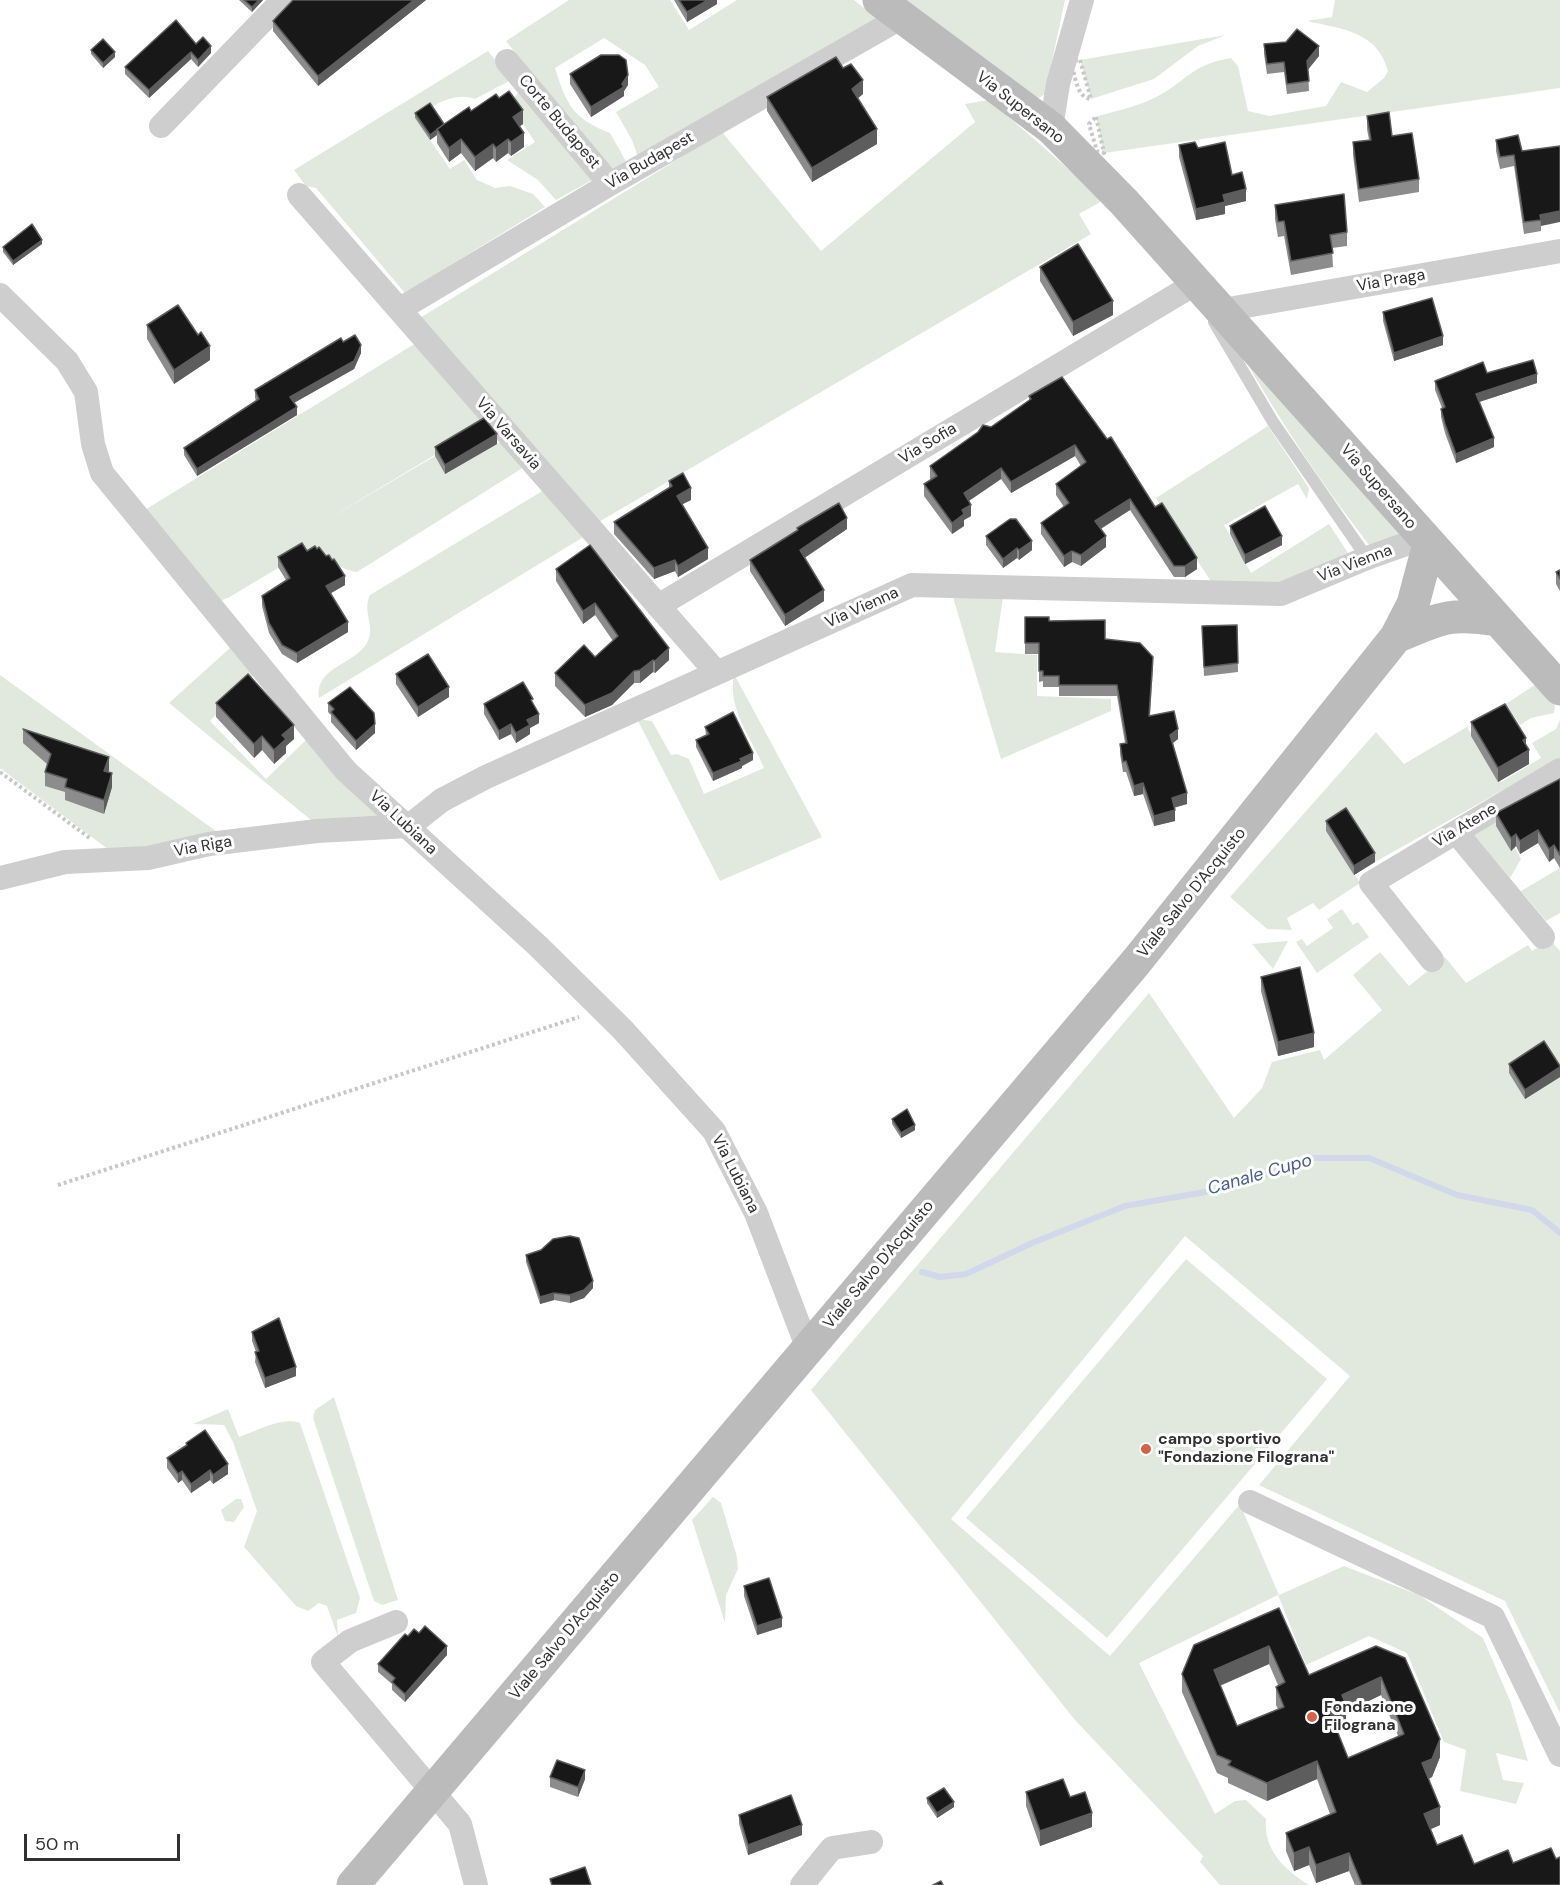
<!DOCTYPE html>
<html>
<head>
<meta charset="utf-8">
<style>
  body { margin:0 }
  #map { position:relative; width:1560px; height:1885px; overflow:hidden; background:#fff; font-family:"DM Sans",sans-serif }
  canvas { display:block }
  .scale { position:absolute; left:24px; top:1834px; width:156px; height:27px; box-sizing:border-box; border:3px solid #313131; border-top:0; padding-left:8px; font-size:18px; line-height:21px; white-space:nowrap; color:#313131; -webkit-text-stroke:4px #fff; paint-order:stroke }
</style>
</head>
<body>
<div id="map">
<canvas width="1560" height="1885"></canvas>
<div class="scale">50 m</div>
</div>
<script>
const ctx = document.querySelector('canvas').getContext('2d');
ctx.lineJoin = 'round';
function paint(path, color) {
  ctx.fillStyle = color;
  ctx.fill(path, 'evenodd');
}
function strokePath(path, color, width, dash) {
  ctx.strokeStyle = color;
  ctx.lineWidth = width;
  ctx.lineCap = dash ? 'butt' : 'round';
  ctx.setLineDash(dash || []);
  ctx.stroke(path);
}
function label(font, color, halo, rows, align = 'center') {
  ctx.font = font + ' "DM Sans",sans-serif';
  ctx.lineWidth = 6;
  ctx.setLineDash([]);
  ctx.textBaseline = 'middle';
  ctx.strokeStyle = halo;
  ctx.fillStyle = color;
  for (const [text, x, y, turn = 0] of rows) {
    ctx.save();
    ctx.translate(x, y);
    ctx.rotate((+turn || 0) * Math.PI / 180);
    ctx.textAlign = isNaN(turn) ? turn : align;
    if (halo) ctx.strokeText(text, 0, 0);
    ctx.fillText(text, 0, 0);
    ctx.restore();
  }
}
paint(new Path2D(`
  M569 0H670L689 30 737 0H854L880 20 639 160 632 140 616 112 659 87 645 65 604 38 555 68C567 105 572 118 610 133L628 165 613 174 506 41Z
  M901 0H1065L1045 94 1036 100Z
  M1335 0H1560V88L1104 153 1096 117C1114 111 1136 107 1154 98 1187 82 1189 65 1231 58L1238 66 1248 111 1269 116 1326 106 1341 82 1367 92 1384 78 1388 71C1377 31 1342 29 1307 21L1332 17Z
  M1226 35 1198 46 1154 79 1091 99 1080 60Z
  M488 51 511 80 475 99C453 91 434 105 415 118L450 169 464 160 477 180 495 188 510 186 533 194 545 207 405 293 316 188 306 186 294 170Z
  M521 90 594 179 556 200 538 180 507 160 535 142 509 103Z
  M989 100 1104 200 1079 214 1091 234 597 523 420 318 722 132 821 251 975 122 965 104Z
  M416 343 488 423 323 522 435 456 445 474 502 441 524 465 521 469 357 572C337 570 326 552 308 550L228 598 219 601 140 513Z
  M1243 356 1408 537 1370 546C1323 486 1281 423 1243 356Z
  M1268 426 1309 488 1307 499 1298 484 1224 525 1251 573 1329 524 1348 553 1286 584 1212 583 1156 498Z
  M544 490 585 536 319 698C315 666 356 665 368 641 375 625 362 610 370 595Z
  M952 594 1003 597 995 652 1037 655V696L1111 699V711L1001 759Z
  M230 648 254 675 210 721 266 779 306 740 387 821 317 825 169 703Z
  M734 674 822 837 720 881 637 719 652 721 671 755 677 754 689 759 704 794 764 768C752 738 727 710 734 674Z
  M0 675 220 834 113 853 0 768Z
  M1539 682 1556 699 1554 713 1531 718 1520 725 1506 704Z
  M1560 720V758L1375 862 1347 818 1326 831 1360 883 1319 910 1313 903 1287 918 1292 930 1267 929 1230 897 1376 732 1404 764 1467 727 1501 782 1541 758 1532 743 1556 729Z
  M1498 817 1521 859 1510 878 1472 833Z
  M1560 868V913L1546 921 1521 891Z
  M1342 909 1353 925 1358 922 1369 937 1317 973 1296 942 1302 939 1307 946 1333 928 1327 919Z
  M1550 940 1560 951V1713L1505 1601 1259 1485 1350 1376 1185 1236 951 1519 1110 1656 1240 1504 1279 1595 1344 1566 1419 1595 1483 1638 1511 1703 1528 1761 1496 1753 1503 1780 1524 1783 1516 1804 1460 1791 1466 1750 1444 1742 1407 1653 1369 1636 1306 1665 1278 1595 1139 1663 1215 1814 1235 1801 1246 1800 1266 1819C1263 1850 1285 1870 1309 1885H1220L1200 1862 1203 1856 1075 1720 811 1390 1149 993 1234 1118 1262 1088 1272 1062 1320 1050 1324 1060 1382 1010 1353 975 1380 952 1409 986 1445 957 1466 983 1528 945 1532 951Z
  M1288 941 1273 969 1252 944Z
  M1186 1259 1327 1379 1107 1638 966 1518Z
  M334 1397 398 1600 382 1605 374 1601 313 1418 315 1410Z
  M228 1409 239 1437C256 1431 283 1416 300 1423L360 1598 356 1613 337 1620 338 1637 327 1606 319 1603 308 1611 296 1606 244 1547 257 1511 233 1442 224 1425 193 1424Z
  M713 1497 721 1503 737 1557 738 1569 726 1595 725 1623 692 1520Z
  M236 1499H241L244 1507 234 1522 225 1521 221 1510Z`), '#e1e9de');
strokePath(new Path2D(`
  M922 1272 940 1277 966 1274 1032 1243 1125 1206 1234 1187 1310 1158H1369L1457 1195 1532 1210 1560 1233`), '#d0d8ea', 6);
strokePath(new Path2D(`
  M1080 60 1091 99C1076 98 1075 74 1071 61Z
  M1096 117 1104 153 1097 151 1089 124Z
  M0 772 91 839
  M58 1185 579 1017`), '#c8c8c8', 4, [3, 3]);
strokePath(new Path2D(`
  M1214 322 1273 422 1367 558`), '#cecece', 12);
strokePath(new Path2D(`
  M507 61 610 184
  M161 126 283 0
  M1051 128 1058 84 1082 0
  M299 195 717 673
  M0 295 67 361 86 392 93 444 102 473 346 771 538 946 623 1030 714 1131 756 1213 808 1349
  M400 309 610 184 902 17
  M1223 310 1560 251
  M658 606 1198 282
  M1456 832 1543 937
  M0 878 65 862 148 858 209 844 317 831 409 826 442 800 486 777 912 585 1281 594 1367 558 1423 538
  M1432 960 1371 883 1560 770
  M1250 1502 1493 1617 1560 1755
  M396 1622 350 1641 323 1662 460 1824 476 1885
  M802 1885 832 1848 871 1842`), '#cecece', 24);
strokePath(new Path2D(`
  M879 0 1051 128 1124 202 1560 689
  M1396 637C1441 618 1448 612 1498 620
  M353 1885 1136 962 1396 637 1413 604 1429 544`), '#bbb', 33);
paint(new Path2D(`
  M239 0H263L252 12Z
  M293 0H426L318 86 273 31V21Z
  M674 0H717V4L687 22Z
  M196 44 211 53 198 67 191 59 149 98 125 74V67Z
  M1264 44 1319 56 1308 69 1309 91 1287 94 1284 72 1267 74 1264 54Z
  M91 50 115 57 103 68 91 54Z
  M843 68 863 94 858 98 877 144 812 182 767 111V97Z
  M570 74 628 85 624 91V96L591 117 570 84Z
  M499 98 523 124 520 126 524 147 511 156 508 153 496 162 493 158 475 171 461 153 449 162 437 143V135L430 140 415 118V113L444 124Z
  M1367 116 1392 136 1419 179V192L1359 202 1353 155V142L1369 140 1367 129Z
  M1496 140 1522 151 1560 146 1541 226V231L1524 234 1514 166 1500 169 1496 151Z
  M1179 145 1198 148 1232 175 1246 201 1225 206V214L1196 220 1179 157Z
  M1275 205 1347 232V246L1332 248 1333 267 1291 275 1284 236 1278 237 1275 219Z
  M42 244 13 265 3 252V247Z
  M1040 267 1113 315 1073 336 1040 281Z
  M1383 312 1443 345 1394 361 1383 321Z
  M147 325 210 360 174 384 147 339Z
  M343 342 361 353 354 369 294 403 297 415 197 476 184 455V448L256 401 255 398V390Z
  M1487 373 1537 383 1479 402 1494 447 1456 463 1445 433 1441 417V409L1442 408 1435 390V381Z
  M1029 396 1155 507 1197 569 1185 577H1174L1130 510 1101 529 1106 547 1081 566 1072 562 1064 567 1041 534V523L1064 507 1056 495V484L1081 466 1075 456 1011 493 1001 479 969 501 971 516 964 520V526L952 534 924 496V484L931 480 930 478V466L991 427 1029 400Z
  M497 444 445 474 435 456V447Z
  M669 481 691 500 682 504 708 559 678 577 675 571 654 579 614 534V522L669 488Z
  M1230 526 1282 545 1245 564 1230 534Z
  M797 528 847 529 804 558 824 601 785 626 750 571V560L797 531Z
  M986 536 1032 550 1019 560 1017 558 1003 568 986 545Z
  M307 551 345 585 331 593 348 632 297 663 282 654 269 633 262 606V596L286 580 278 567V557Z
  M556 569 669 660 655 673 653 672 640 683H634L612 705 585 717 555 686V673L595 657 613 641 595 615 583 624 556 581Z
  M1560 570V591L1556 584V572Z
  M1025 617 1049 621 1105 639 1153 668 1150 716 1178 739 1173 743 1187 804 1174 808 1175 821 1154 826 1143 794 1134 796 1126 772H1123L1120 754V744L1125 743 1117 696H1059V687H1043V681L1039 682V654H1025Z
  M1237 625 1238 672 1204 676 1202 626Z
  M396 674 449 697 418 717 396 684Z
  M216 703 294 739 286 746V753L274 764 262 750 254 758 216 717Z
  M328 703 375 733 356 750 331 722V715L328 712Z
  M484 704H533L539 723 530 728V734L516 743 511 734 499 740 484 714Z
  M1471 722 1526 744 1529 764 1498 782 1471 736Z
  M705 727 753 760 742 766V768L713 781 696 747V740L706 735Z
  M23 729 109 770 108 772 112 787 104 814 65 800V792L45 786V772L47 764 23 743Z
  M1560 779V868L1554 858 1549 862 1538 843 1520 854 1516 846 1511 851 1496 826V813Z
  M1326 821 1375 862 1354 875 1326 831Z
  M1261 977 1314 1047 1278 1056 1261 991Z
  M1509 1064 1560 1066V1077L1525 1099 1509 1073Z
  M892 1119 915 1130 901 1138 892 1124Z
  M526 1255 593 1288 584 1298 570 1303 554 1300 540 1304 526 1262Z
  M252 1332 296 1376 265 1388 255 1362 256 1352 252 1341Z
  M186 1443 228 1474 213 1484 210 1480 191 1493 182 1480 178 1483 167 1468V1458L186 1446Z
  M744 1586 782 1627 757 1635 744 1596Z
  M1279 1608 1309 1675 1376 1646 1440 1757 1432 1777 1429 1779 1440 1825 1431 1829 1437 1845 1474 1864 1513 1863 1560 1885H1355L1349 1871 1316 1883 1309 1865 1294 1871 1286 1851V1833L1330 1814 1317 1779 1267 1801 1228 1783V1778L1217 1773 1182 1692V1674ZM1269 1664 1278 1685 1276 1687V1705L1278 1709 1237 1726 1220 1686ZM1381 1695 1398 1736 1348 1758 1336 1728 1346 1723V1712Z
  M408 1636 447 1655 405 1702 392 1690V1684L378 1672V1664Z
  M550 1777 585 1779 578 1797 550 1787Z
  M1026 1792 1070 1797 1092 1827 1040 1846 1026 1806Z
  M927 1798 954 1807 937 1818 927 1803Z
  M739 1815 802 1835 748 1855 739 1824Z`), '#8c8c8c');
paint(new Path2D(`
  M259 0H263L252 12V7Z
  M414 0H426L318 86V76Z
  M708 0H717V4L687 22V12Z
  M211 46V53L198 67V60Z
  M1319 46V56L1307 71V61Z
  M115 52V57L103 68V63Z
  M191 52V59L149 98V90Z
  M628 75V85L624 91V96L591 117V107L622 84Z
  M863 80V94L852 103V89Z
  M523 110V124L513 131V117Z
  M877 129V144L812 182V168Z
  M437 130V135L430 140V135Z
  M524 133V147L511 156V142Z
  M461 139V153L449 162V148Z
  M508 139V153L496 162V148Z
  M493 144V158L475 171V157Z
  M1246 189V201L1225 206V214L1196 220V209L1223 195Z
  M1560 211V222L1541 226 1540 215Z
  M42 240V244L13 265V261Z
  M1113 301V315L1073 336V322Z
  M1443 336V345L1394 361V353Z
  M361 345V353L354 369 290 405V397Z
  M210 346V360L174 384V370Z
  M1537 374V383L1476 403V394Z
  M297 407V415L197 476V469Z
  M497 434V444L445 474V465Z
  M1494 438V447L1456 463V454Z
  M1075 445V456L1011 493V482Z
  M1001 468V479L964 504V493Z
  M691 488V500L677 507V496Z
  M1130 499V510L1095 532V521Z
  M971 505V516L964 520V526L952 534V523L962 510Z
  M847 518V529L800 561V550Z
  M1106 536V547L1081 566V555Z
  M1282 536V545L1245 564V555Z
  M1032 541V550L1019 560V550Z
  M708 548V559L678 577V566Z
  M1017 548V558L1003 568V559Z
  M1072 551V562L1064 567V556Z
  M1197 558V569L1185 577V566Z
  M675 560V571L654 579V568Z
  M345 576V585L326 596V586Z
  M824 590V601L785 626V615Z
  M595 603V615L583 624V611Z
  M348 622V632L297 663V653Z
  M669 648V660L655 673V661Z
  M653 660V672L640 683V670Z
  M634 671V683L612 705 585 717V705Z
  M449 687V697L418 717V707Z
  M539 714V723L530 728V734L516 743V733L527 720Z
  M375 724V733L356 750V741Z
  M511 724V734L499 740V731Z
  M294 725V739L286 746V753L274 764V750L282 735Z
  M1178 729V739L1170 745V735Z
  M262 736V750L254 758V744Z
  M1526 738V752L1529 750V764L1498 782V768L1523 740Z
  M753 753V760L742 766V768L713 781V773Z
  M109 757V770L104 785V771Z
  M112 773V787L104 814V800Z
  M1143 783V794L1134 796V786Z
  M1187 793V804L1172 808V798Z
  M1175 810V821L1154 826V816Z
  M1538 830V843L1520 854V841Z
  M1516 834V846L1511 851V838Z
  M1554 845V858L1549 862V849Z
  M1375 853V862L1354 875V866Z
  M1314 1033V1047L1278 1056V1042Z
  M1560 1067V1077L1525 1099V1090Z
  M915 1125V1130L901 1138V1133Z
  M593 1281V1288L584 1298 570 1303V1295Z
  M554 1293V1300L540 1304V1297Z
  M296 1367V1376L265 1388V1378Z
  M228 1464V1474L213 1484V1475Z
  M210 1470V1480L191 1493V1484Z
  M182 1471V1480L178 1483V1474Z
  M782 1618V1627L757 1635V1626Z
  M447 1646V1655L405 1702V1694Z
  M1269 1646V1664L1214 1688V1670Z
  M1381 1677V1695L1346 1712V1723L1330 1731V1713L1342 1695Z
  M1440 1739V1757L1432 1777 1422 1781V1763Z
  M1317 1761V1779L1267 1801V1783Z
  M585 1770V1779L578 1797V1787Z
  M954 1802V1807L937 1818V1813Z
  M1440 1807V1825L1424 1832V1814Z
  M1092 1813V1827L1040 1846V1831Z
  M802 1825V1835L748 1855V1845Z
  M1309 1847V1865L1294 1871V1853Z
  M1349 1853V1871L1316 1883V1865Z`), '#5d5d5d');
const building = new Path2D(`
  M244 0H259L252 7Z
  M293 0H414L318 76 273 21Z
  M679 0H708L687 12Z
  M176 20 196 44 203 37 211 46 198 60 191 52 149 90 125 67Z
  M1297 29 1319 46 1307 61 1309 81 1287 84 1284 62 1267 64 1264 44 1286 42Z
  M103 39 115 52 103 63 91 50Z
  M601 55H619L626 60 628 75 622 84 624 87 591 107 570 74Z
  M836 57 843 68 851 64 863 80 852 89 877 129 812 168 767 97Z
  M509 91 523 110 513 117 524 133 511 142 508 139 496 148 493 144 475 157 461 139 449 148 437 129 469 107 471 111 496 94 499 98Z
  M430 103 444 124 430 135 415 113Z
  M1389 112 1392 136 1412 133 1419 179 1359 189 1353 142 1371 140 1367 116Z
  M1518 135 1522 151 1560 146V211L1540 215 1541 220 1524 222 1514 155 1500 157 1496 140Z
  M1195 142 1198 148 1225 142 1232 175 1242 172 1246 189 1223 195 1225 202 1196 209 1179 145Z
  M1344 194 1347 232 1330 235 1333 253 1291 261 1284 221 1278 222 1275 205Z
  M32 224 42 240 13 261 3 247Z
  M1078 244 1113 301 1073 322 1040 267Z
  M1432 298 1443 336 1394 353 1383 312Z
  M178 305 198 335 201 332 210 346 174 370 147 325Z
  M355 335 361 345 354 361 290 397 297 407 197 469 184 448 259 399 255 390 341 338 343 342Z
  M1533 360 1537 374 1476 394 1494 438 1456 454 1445 424 1441 409 1445 407 1435 381 1483 362 1487 373Z
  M1062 377 1107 439 1111 437 1155 507 1162 503 1197 558 1185 566H1174L1130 499 1095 521 1106 536 1081 555 1072 551 1064 556 1041 523 1069 503 1056 484 1086 462 1075 445 1011 482 1001 468 964 493 971 505 962 510 964 514 952 523 924 484 937 476 930 466 978 432 983 425 991 427 1031 399 1029 396Z
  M484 418 497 434 445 465 435 447Z
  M683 473 691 488 677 496 708 548 678 566 675 560 654 568 614 522 672 486 669 481Z
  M839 503 847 518 800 550 824 590 785 615 750 560 798 530 797 528Z
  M1265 506 1282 536 1245 555 1230 526Z
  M1010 519H1016L1032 541 1019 550 1017 548 1003 559 986 536Z
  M302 543 307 551 315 546 317 549 319 547 326 556 329 555 332 560 334 559 345 576 326 586 348 622 297 653 282 645 269 623 262 596 290 578 278 557Z
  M590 545 669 648 655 661 653 660 640 670 634 671 612 693 585 705 555 673 584 645 595 657 618 636 595 603 583 611 556 569Z
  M1560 570V579L1556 572Z
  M1025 617H1049V621L1105 620V639L1140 643 1153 657 1149 716 1174 711 1178 729 1170 735 1187 793 1172 798 1175 810 1154 816 1143 783 1134 786 1126 761 1123 762 1120 744 1127 743 1117 685H1059V676H1043V671H1039V643H1025Z
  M1237 625 1238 663 1204 667 1202 626Z
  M428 654 449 687 418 707 396 674Z
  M248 674 294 725 282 735 286 739 274 750 262 736 254 744 216 703Z
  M523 682 533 699 531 700 539 714 527 720 530 725 516 733 511 724 499 731 484 704Z
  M350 687 374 713 375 724 356 741 331 712 334 709 328 703Z
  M1505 704 1526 738 1523 740 1529 750 1498 768 1471 722Z
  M733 712 753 753 740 759 742 761 713 773 696 740 709 734 705 727Z
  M23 729 109 757 104 771 112 773 104 800 65 787 67 779 45 772 51 754Z
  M1560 779V855L1554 845 1549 849 1538 830 1520 841 1516 834 1511 838 1496 813Z
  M1346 808 1375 853 1354 866 1326 821Z
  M1300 967 1314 1033 1278 1042 1261 977Z
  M1544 1041 1560 1066V1067L1525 1090 1509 1064Z
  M907 1109 915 1125 901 1133 892 1119Z
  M570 1236 579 1238 593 1281 584 1290 570 1295 554 1293 540 1297 526 1255 541 1250 553 1239Z
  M279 1318 296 1367 265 1378 255 1352 259 1351 252 1332Z
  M205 1430 228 1464 213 1475 210 1470 191 1484 182 1471 178 1474 167 1458 187 1445 186 1443Z
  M769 1578 782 1618 757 1626 744 1586Z
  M1279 1608 1309 1675 1376 1646 1405 1658 1440 1739 1432 1759 1422 1763 1440 1807 1424 1814 1437 1845 1462 1835 1474 1864 1508 1850 1513 1863 1551 1848 1556 1859 1560 1857V1885H1362L1349 1853 1316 1865 1309 1847 1294 1853 1286 1833 1336 1812 1317 1761 1267 1783 1228 1765 1231 1761 1217 1755 1182 1674 1194 1645ZM1269 1646 1285 1682 1276 1687 1284 1707 1237 1726 1214 1670ZM1381 1677 1404 1734 1348 1758 1330 1713 1346 1705 1342 1695Z
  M425 1626 447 1646 405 1694 392 1682 395 1678 378 1664 405 1634 408 1636 414 1629 419 1633Z
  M557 1760 585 1770 578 1787 550 1777Z
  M1063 1779 1070 1797 1085 1792 1092 1813 1040 1831 1026 1792Z
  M944 1788 954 1802 937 1813 927 1798Z
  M791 1795 802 1825 748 1845 739 1815Z
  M585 1867 591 1885H552L550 1879Z
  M941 1881 943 1885H933Z`);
paint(building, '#181818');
strokePath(building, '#5d5d5d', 1.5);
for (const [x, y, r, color] of [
  [1146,1449,6,"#d46347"],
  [1312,1717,6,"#d46347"]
]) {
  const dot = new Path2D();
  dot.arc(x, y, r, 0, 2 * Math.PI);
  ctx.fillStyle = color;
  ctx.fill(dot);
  strokePath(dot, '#fff', 2);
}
label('16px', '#313131', '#fff', [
  ["Via Supersano",1020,108,38],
  ["Corte Budapest",559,122,50],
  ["Via Budapest",650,161,-30],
  ["Via Praga",1391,281,-10],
  ["Via Varsavia",508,434,49],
  ["Via Sofia",928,444,-31],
  ["Via Supersano",1378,487,49],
  ["Via Vienna",1355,564,-21],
  ["Via Vienna",862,608,-24],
  ["Via Lubiana",403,823,43],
  ["Via Atene",1465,826,-31],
  ["Via Riga",203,847,-10],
  ["Viale Salvo D'Acquisto",1192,893,-51],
  ["Via Lubiana",735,1174,63],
  ["Viale Salvo D'Acquisto",879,1265,-50],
  ["Viale Salvo D'Acquisto",565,1636,-50]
]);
label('bold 16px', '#313131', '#fff', [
  ["campo sportivo",1158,1440],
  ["\"Fondazione Filograna\"",1158,1458],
  ["Fondazione",1324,1708],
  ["Filograna",1324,1726]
], 'left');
label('italic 18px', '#475e8c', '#fff', [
  ["Canale Cupo",1260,1175,-16]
]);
</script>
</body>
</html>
